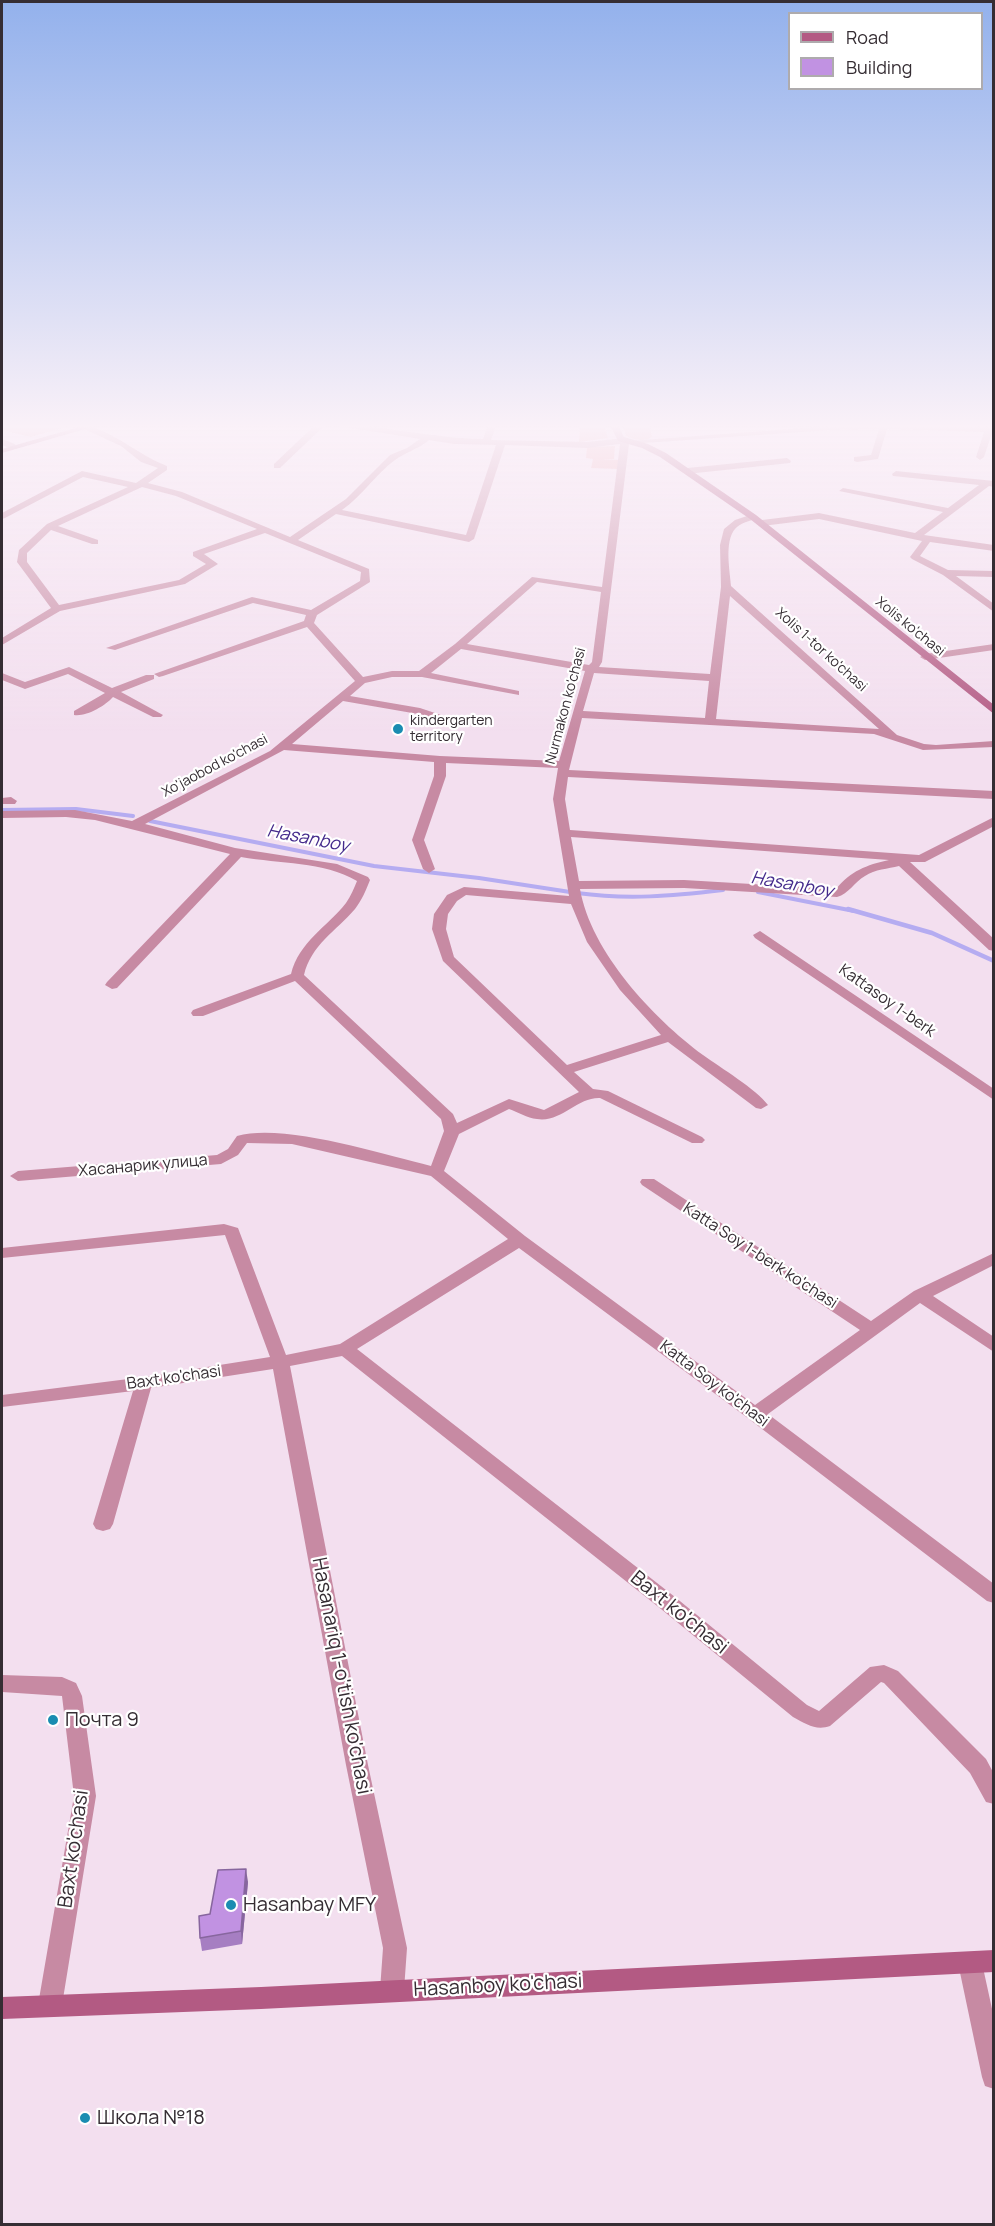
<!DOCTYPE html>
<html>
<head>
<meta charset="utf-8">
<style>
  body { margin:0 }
  #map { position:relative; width:995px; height:2226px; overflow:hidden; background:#f3dfef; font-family:Manrope,sans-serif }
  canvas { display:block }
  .frame { position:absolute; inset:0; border:3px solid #352d33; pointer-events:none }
  .legend { position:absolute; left:788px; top:12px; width:195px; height:78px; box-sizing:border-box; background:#fff; border:2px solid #aeabad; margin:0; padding:8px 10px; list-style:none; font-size:18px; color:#352d33 }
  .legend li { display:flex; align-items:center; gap:12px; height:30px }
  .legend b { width:30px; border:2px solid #aeabad }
</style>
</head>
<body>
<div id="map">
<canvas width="995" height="2226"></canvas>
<div class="frame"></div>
<ul class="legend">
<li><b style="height:8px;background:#b35a83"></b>Road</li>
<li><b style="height:16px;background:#c192e2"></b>Building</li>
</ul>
</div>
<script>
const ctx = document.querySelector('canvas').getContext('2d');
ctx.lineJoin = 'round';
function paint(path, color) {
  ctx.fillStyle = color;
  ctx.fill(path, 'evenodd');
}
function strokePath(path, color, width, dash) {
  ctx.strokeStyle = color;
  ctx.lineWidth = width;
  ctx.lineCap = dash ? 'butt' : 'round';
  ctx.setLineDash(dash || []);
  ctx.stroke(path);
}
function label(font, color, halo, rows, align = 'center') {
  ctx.font = font + ' Manrope,sans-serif';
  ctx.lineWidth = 4.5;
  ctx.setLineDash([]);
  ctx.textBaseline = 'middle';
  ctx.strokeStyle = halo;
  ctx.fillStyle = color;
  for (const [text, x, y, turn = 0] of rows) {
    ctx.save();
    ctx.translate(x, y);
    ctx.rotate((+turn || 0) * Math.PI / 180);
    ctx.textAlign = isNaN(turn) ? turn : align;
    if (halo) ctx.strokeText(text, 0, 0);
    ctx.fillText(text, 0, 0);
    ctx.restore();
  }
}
paint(new Path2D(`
  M2 423H90L73 428 68 426 31 437 2 430Z
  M580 423H603L608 438 579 442Z
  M622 423H649L652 437C645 442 633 440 626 436Z
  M615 446 614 459H602L619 460 618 469 591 468 593 459 586 458 587 447Z`), '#f0a3a9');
strokePath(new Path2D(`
  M2 810 76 809 133 816
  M150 821 374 866 479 878 570 892
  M758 892 854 911
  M577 893C628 900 672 896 723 890`), '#b5acf1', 4);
strokePath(new Path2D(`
  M848 909 932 933 994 961`), '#b5acf1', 4.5);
paint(new Path2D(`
  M317 423C373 423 427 438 483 439L489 423H497L491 440 587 442 625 438 629 441 831 426 924 424 994 427 984 457 980 460 976 457 984 432 887 429 878 459 857 462 854 461V457L871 455 879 429 831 430 629 444 602 662 599 667 710 674 721 587 720 545 724 529 735 520 753 514 758 517 756 519C749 521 740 523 735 529 724 542 730 571 731 586L897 735 924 744 936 745 994 741V747L923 750 874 734 582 718 569 770 994 791V799L568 777 565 799 570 830 919 855 994 817V826L925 862H910L994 939V951L989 950 899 866C888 869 875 869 865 876 854 882 849 894 837 897L684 888 580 889C591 952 653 1018 703 1055 721 1068 756 1089 768 1105L761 1109 756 1108 668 1042 574 1072 593 1089 608 1091 702 1137 705 1140 702 1143H692L600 1098C577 1097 561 1123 537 1119 527 1118 518 1112 509 1109L459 1134 444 1171 525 1236 755 1405 860 1330 642 1185 640 1182 642 1179H654L871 1321 914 1291 994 1253V1265L933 1296 994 1337V1352L920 1303 768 1414 994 1584V1603L987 1601 749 1419 519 1248 357 1349 675 1597 807 1705 819 1711 870 1667 884 1665 898 1671 986 1759 994 1774V1804L986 1802 970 1773 884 1683 881 1682 830 1726C816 1731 806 1724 793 1717L661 1609 342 1356 290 1366 368 1765 407 1948 404 1990 400 1998 392 2001 384 1998 380 1990 383 1948 346 1765 273 1369 151 1388 113 1524 110 1529 103 1531 96 1529 93 1524 133 1391 2 1407V1395L144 1377 270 1357 225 1235 2 1258V1248L224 1224 238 1228 286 1355 340 1344 508 1239 431 1176 292 1144 247 1143 238 1155 221 1164 18 1181 10 1176 18 1171 217 1155 228 1149 237 1136C285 1123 380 1154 431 1166L444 1131 441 1119 295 981 203 1016H193L191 1013 193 1010 291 974C299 942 327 927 346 903 351 896 354 888 357 881 323 861 280 864 241 857L117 988 112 989 105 985 107 982 230 854 95 820 66 817 2 818V811L75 810 132 821 270 751 355 681 307 627 163 676 159 677 154 674 304 621 306 615 253 603 115 650 106 648 252 597 311 610 360 581 361 572 265 533 204 554 218 564 185 584 60 611 2 645V638L51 608 17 562 19 550 47 524 128 487 83 477 5 518 2 519V513L82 471 136 483 158 468 141 462 121 446 84 429V425H87C117 434 139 455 167 466V470L148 483 182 492 290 537 346 499 390 455 407 448 420 439 326 424 280 468H274V464ZM429 440 454 444 496 445 466 535 342 510C362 496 376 474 395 460 406 452 417 450 429 440ZM620 444 602 587 532 577 455 644 419 671H392L363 677 314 623 317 615 370 582 369 569 298 540 336 514 469 542 474 539 505 445 587 448ZM142 487 176 496 257 529 193 552V556L206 564 179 580 59 605 27 562V553L51 530 92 544H98V540L58 526ZM537 582 601 592 592 662 589 665 467 644ZM730 596 879 729 716 719ZM461 649 585 671 559 761 440 756 292 744 343 701 418 714 456 725 462 722 420 708 350 696 365 683 392 677H422L519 695V691L431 673ZM594 673 709 681 705 718 583 711ZM284 750 434 762V776L412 840 423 869 429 873 435 869 424 840 446 776V763L558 768 553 799 569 896 464 887 447 895 434 914 432 929 443 961 579 1092 544 1110 509 1099 457 1123 453 1114 304 975C311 945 336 931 355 909 362 900 366 890 370 880L368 877 337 864 235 848 145 824ZM571 837 889 860C866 865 851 871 836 889L684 880 579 881ZM466 895 571 904 587 942 620 990 661 1035 567 1065 454 957 446 929 448 914 457 901Z
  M2 439 15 444 16 446 12 449 2 445Z
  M787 458 791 461 790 463 687 474 683 471 687 468Z
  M896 471 994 481V487L989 486 924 535 994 545V551L930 542 920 556 948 570 994 571V577L956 576 994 604V612L943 575 912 559 910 557 922 541 819 519 762 526 757 523 762 520 819 513 915 533 943 512 839 491 843 488 948 508 979 485 893 476 892 474Z
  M994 644V650L925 660 920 657 925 654Z
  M69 667 112 688 146 675H154V679L121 692 163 715 161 717H153L113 697C105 706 86 717 74 715V711L105 693 68 674 25 689 2 680V673L25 682Z
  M11 797 17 801 15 804H2V798Z
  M760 931 994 1089V1100L755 938 753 935Z
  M2 1675 62 1677 76 1683 82 1696 96 1796 62 2005 58 2013 50 2016 42 2013 38 2005 74 1796 62 1696 2 1692Z
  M970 1952 978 1955 982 1963 994 2018V2089L985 2086 982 2077 958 1963 962 1955Z`), '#c78aa3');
paint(new Path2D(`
  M93 423H106L2 453V449Z
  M609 423H617L624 437 648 444 666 453 756 515 994 705V714L750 519 660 457 642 448 618 441Z
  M994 1950V1972L261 2009 2 2019V1997L261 1987Z`), '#b35a83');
paint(new Path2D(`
  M248 1882 242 1944 202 1951 200 1938 210 1914Z`), '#a67ec2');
paint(new Path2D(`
  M246 1869 248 1882 242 1944 241 1931Z`), '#87669e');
const building = new Path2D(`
  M246 1869 241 1931 200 1938 199 1916 210 1914 218 1870Z`);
paint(building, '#c192e2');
strokePath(building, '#87669e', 1.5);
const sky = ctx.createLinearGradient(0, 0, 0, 735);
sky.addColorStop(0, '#93b1ec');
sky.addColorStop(0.58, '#faf1f8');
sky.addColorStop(1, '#faf1f800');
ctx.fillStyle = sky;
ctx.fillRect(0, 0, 995, 735);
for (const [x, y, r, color] of [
  [398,729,6,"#1a8cb1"],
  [53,1720,6,"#1a8cb1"],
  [231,1905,6,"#1a8cb1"],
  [85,2118,6,"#1a8cb1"]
]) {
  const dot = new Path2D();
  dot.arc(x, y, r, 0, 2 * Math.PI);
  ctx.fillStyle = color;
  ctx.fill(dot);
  strokePath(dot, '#fff', 2);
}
label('14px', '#352d33', '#fff', [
  ["Xolis ko'chasi",910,627,39],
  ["Xolis 1-tor ko'chasi",821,650,42],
  ["Nurmakon ko'chasi",566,706,-75],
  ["Xo'jaobod ko'chasi",215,766,-28]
]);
label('14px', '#352d33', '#fff', [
  ["kindergarten",410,721],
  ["territory",410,737]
], 'left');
label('16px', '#352d33', '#fff', [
  ["Kattasoy 1-berk",887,1001,35],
  ["Хасанарик улица",143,1166,-5],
  ["Katta Soy 1-berk ko'chasi",760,1256,33],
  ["Baxt ko'chasi",174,1378,-8],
  ["Katta Soy ko'chasi",714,1384,37]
]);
label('italic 18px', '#452b8c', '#fff', [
  ["Hasanboy",308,839,11],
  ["Hasanboy",792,885,10]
]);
label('20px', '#352d33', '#fff', [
  ["Baxt ko'chasi",679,1613,39],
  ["Hasanariq 1-o'tish ko'chasi",341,1676,79],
  ["Baxt ko'chasi",74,1849,-82],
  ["Hasanboy ko'chasi",498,1986,-3]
]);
label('20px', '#352d33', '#fff', [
  ["Почта 9",65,1720],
  ["Hasanbay MFY",243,1905],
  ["Школа №18",97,2118]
], 'left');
</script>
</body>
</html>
